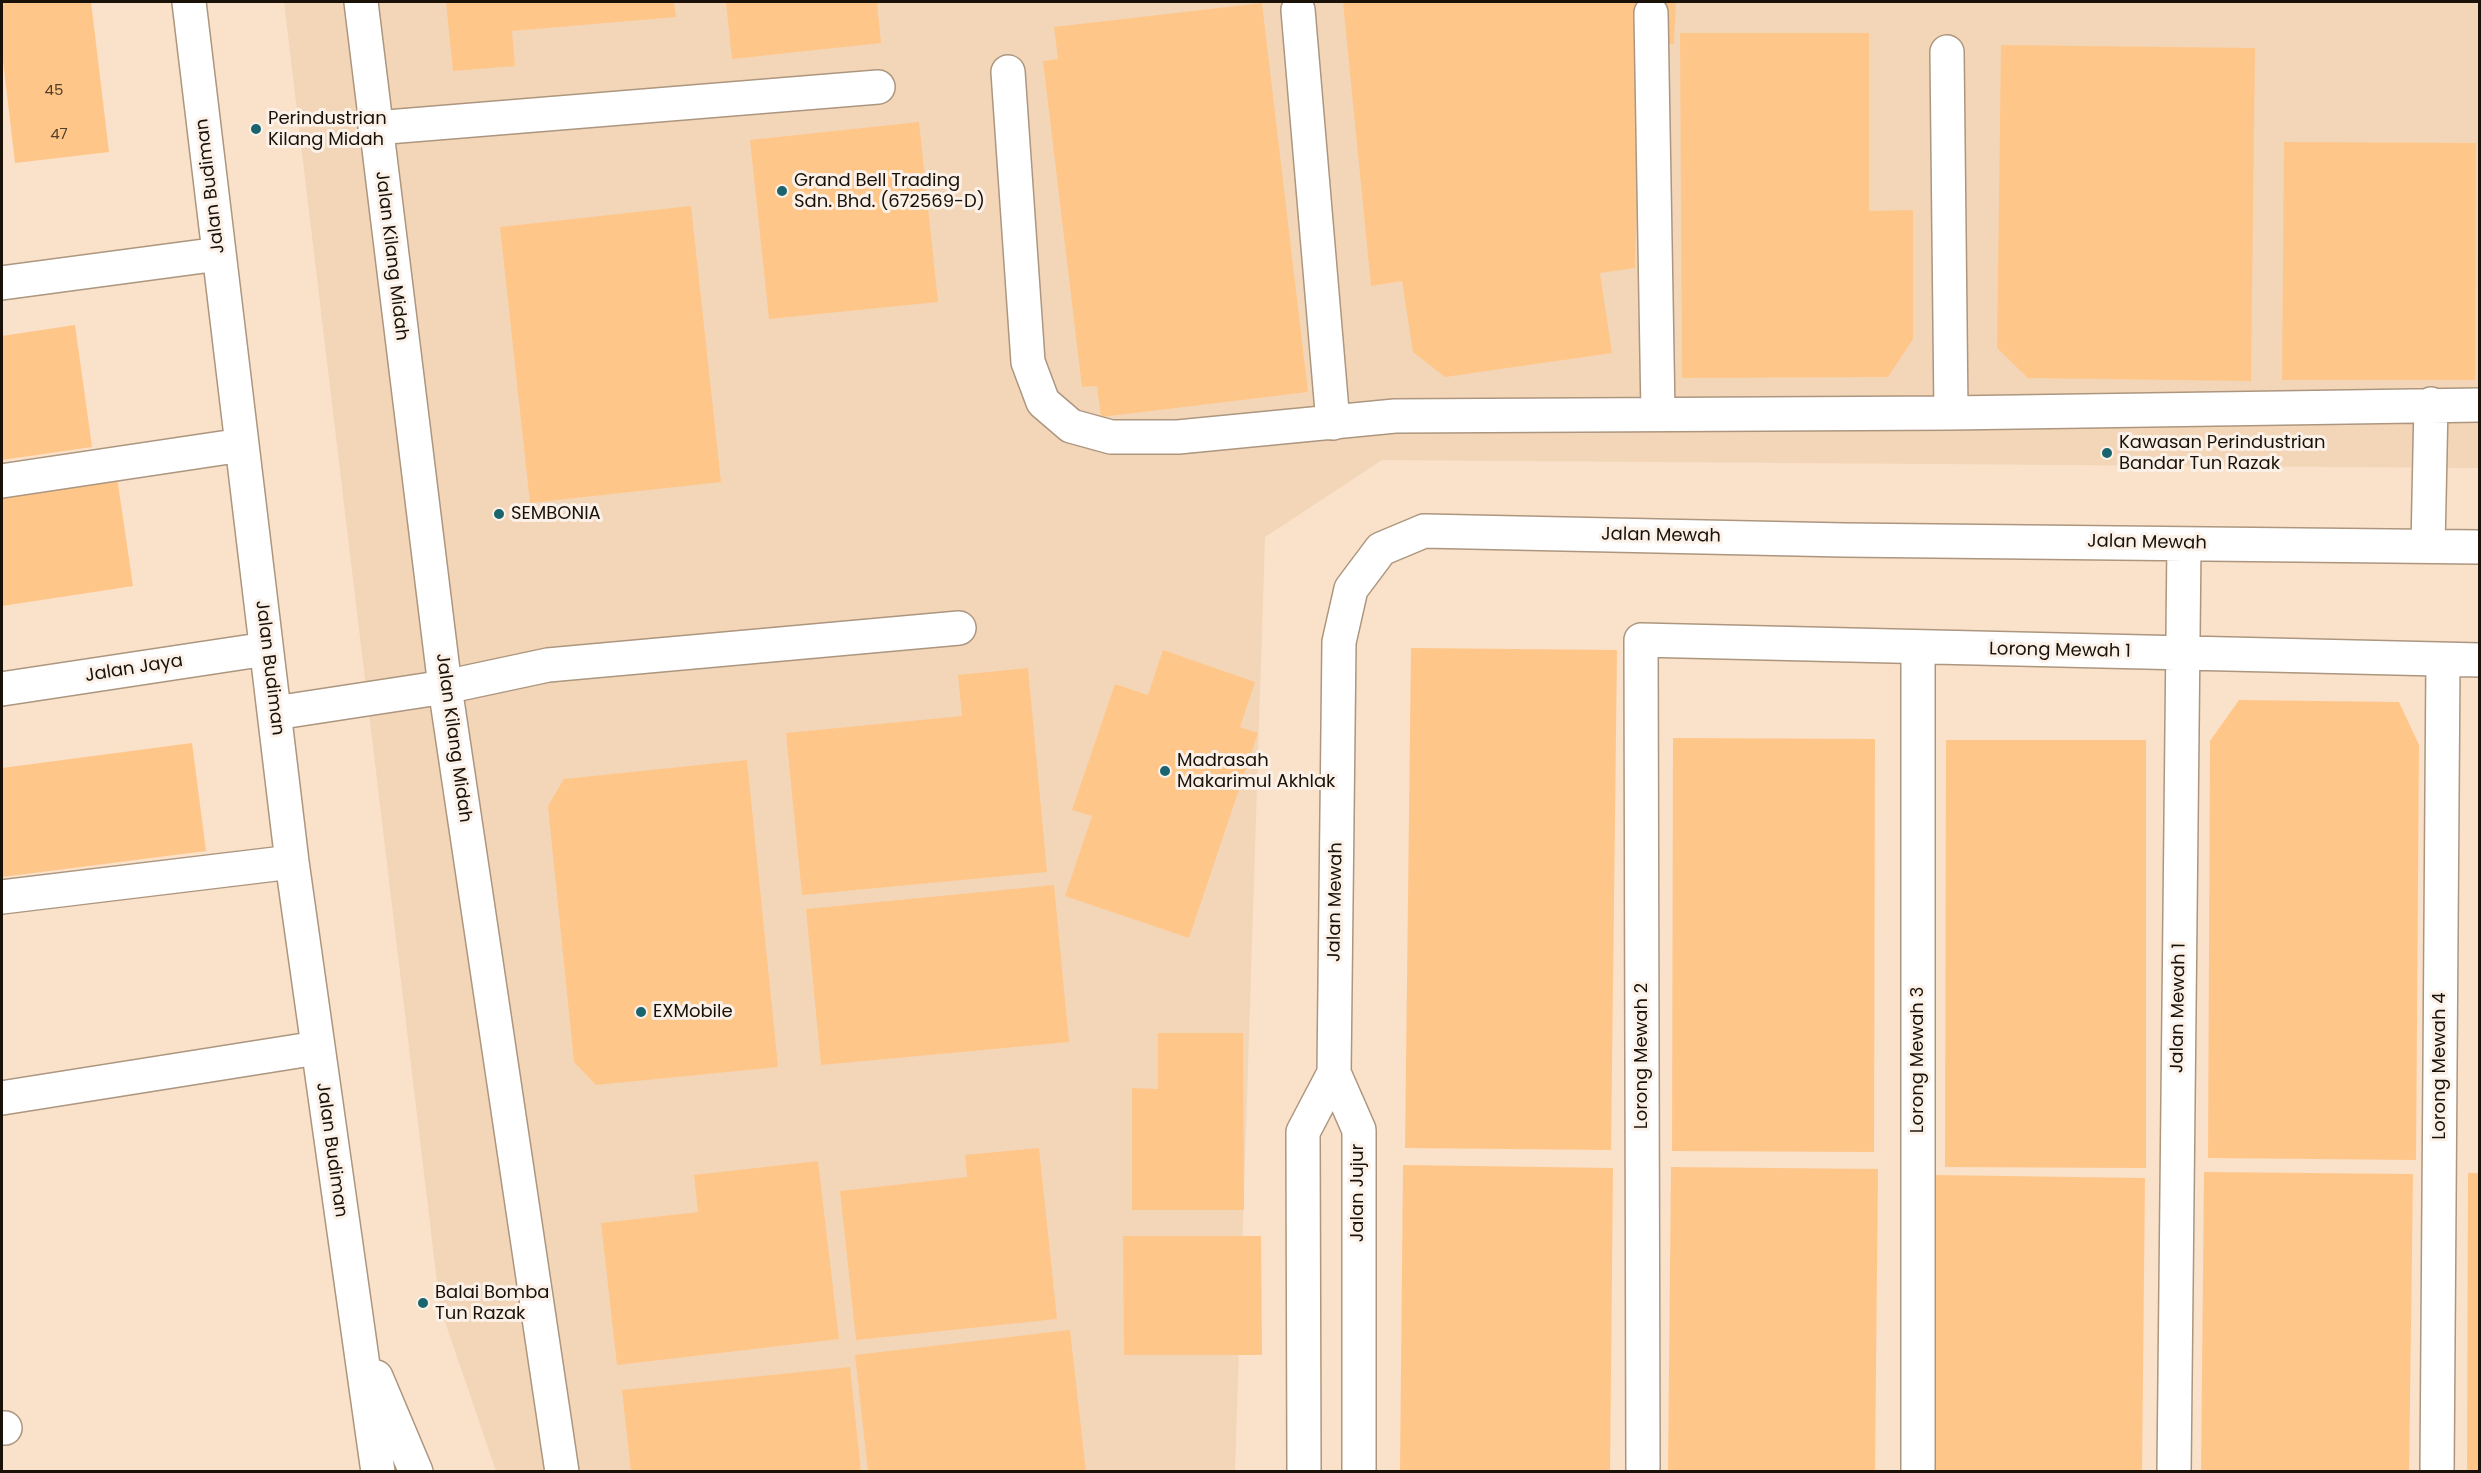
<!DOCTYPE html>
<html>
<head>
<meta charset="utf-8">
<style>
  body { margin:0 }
  #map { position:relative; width:2481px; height:1473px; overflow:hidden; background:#fae1c9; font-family:Poppins,sans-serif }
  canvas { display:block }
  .frame { position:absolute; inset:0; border:3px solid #1a1209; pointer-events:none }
</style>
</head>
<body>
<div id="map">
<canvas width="2481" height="1473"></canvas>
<div class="frame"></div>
</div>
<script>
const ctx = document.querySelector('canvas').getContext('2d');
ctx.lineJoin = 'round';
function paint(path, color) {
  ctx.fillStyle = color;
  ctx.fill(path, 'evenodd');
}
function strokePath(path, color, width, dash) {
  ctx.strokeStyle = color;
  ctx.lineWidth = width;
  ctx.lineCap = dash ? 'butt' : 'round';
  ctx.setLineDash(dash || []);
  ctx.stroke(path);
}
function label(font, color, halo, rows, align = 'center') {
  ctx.font = font + ' Poppins,sans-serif';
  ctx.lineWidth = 6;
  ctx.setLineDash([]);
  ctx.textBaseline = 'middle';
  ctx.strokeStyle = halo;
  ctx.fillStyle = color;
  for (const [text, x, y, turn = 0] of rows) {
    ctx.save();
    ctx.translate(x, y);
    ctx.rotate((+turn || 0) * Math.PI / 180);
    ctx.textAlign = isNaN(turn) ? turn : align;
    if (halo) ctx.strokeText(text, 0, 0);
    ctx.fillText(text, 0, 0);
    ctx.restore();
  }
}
paint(new Path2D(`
  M284 2H2479V468L1382 460 1265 537 1235 1471H496L440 1307Z`), '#f3d6b8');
paint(new Path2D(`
  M2 2H91L109 152 15 163 2 52Z
  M446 2H674L676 17 512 31 515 66 453 71Z
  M726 2H877L881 43 732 59Z
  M1343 2H1676L1674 44 1642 45 1635 268 1600 273 1612 353 1445 377 1413 352 1402 281 1371 286Z
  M1262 3 1308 392 1101 417 1097 386 1082 387 1043 61 1058 59 1054 27Z
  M1680 33H1869V211L1913 210V339L1888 377 1682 378Z
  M2001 45 2255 48 2251 381 2028 378 1997 348Z
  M919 122 938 302 769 319 750 140Z
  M2284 142 2476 143 2475 380H2282Z
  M691 206 721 482 530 503 500 227Z
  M75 325 92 447 2 460V336Z
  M117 477 133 586 2 606V495Z
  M1411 648 1617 650 1611 1150 1405 1148Z
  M1163 650 1255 682 1240 727 1258 733 1189 938 1065 896 1092 816 1072 810 1115 684 1148 695Z
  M1028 668 1047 872 802 895 786 733 962 716 958 675Z
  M2239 700 2399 702 2419 745 2416 1160 2208 1158 2210 741Z
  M1673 738 1875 739 1874 1152 1672 1151Z
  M1946 740H2146V1168L1945 1167Z
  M192 743 206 851 2 877V768Z
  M747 760 778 1067 596 1085 574 1062 548 806 564 779Z
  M1054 885 1069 1042 821 1065 806 909Z
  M1158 1033H1243L1244 1210H1132V1088L1158 1089Z
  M1039 1148 1057 1319 856 1340 840 1191 967 1177 965 1155Z
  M818 1161 839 1339 617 1365 601 1223 698 1212 694 1175Z
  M1403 1165 1613 1168 1610 1472H1400Z
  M1671 1167 1878 1169 1875 1472H1668Z
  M2204 1172 2413 1174 2409 1472H2201Z
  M2468 1173H2480V1472H2467Z
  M1934 1175 2145 1178 2142 1472H1932Z
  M1123 1236H1261L1262 1355H1124Z
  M1070 1330 1086 1472H868L855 1355Z
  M850 1367 861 1472H631L622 1390Z`), '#ffc68a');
const minor = new Path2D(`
  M189 2 292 862 378 1472
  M361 2 445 687 562 1472
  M1298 10 1333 423
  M1651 13 1658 414
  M1947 52 1951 413
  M1008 72 1028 362 1043 402 1071 426 1111 437H1178L1395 416 1951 413 2480 405
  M375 128 878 87
  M2 283 219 254
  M2 481 242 445
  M2428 546 2431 404
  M2 689 266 649
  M275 713 445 687 548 665 959 628
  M2 897 292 862
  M2 1098 317 1048
  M376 1377 416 1472
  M2 1428H5
  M1304 1472 1303 1132 1334 1073
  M1359 1472V1130L1334 1073 1339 642 1351 589 1381 549 1424 531 1844 540 2480 547
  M1643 1472 1641 640 2480 660
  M1918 1472V649
  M2174 1472 2184 544
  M2437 1472 2443 660`);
strokePath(minor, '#ac967f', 36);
strokePath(minor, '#fff', 33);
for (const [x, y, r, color] of [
  [256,129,6,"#19646f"],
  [782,191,6,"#19646f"],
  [2107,453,6,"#19646f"],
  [499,514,6,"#19646f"],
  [1165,771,6,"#19646f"],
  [641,1012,6,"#19646f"],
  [423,1303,6,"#19646f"]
]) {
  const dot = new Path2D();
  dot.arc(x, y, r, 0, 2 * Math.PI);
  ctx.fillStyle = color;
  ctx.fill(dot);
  strokePath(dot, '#fbf1e8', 2);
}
label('15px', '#533f29', null, [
  ["45",54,91],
  ["47",59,135]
]);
label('18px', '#1a1209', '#fbf1e8', [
  ["Perindustrian",268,119],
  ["Kilang Midah",268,140],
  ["Grand Bell Trading",794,181],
  ["Sdn. Bhd. (672569-D)",794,202],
  ["Kawasan Perindustrian",2119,443],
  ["Bandar Tun Razak",2119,464],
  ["SEMBONIA",511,514],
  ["Madrasah",1177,761],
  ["Makarimul Akhlak",1177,782],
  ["EXMobile",653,1012],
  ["Balai Bomba",435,1293],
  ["Tun Razak",435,1314]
], 'left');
label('18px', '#1a1209', '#fbf1e8', [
  ["Jalan Budiman",211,186,-97],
  ["Jalan Kilang Midah",391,256,83],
  ["Jalan Mewah",1661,536,1],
  ["Jalan Mewah",2147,543,1],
  ["Lorong Mewah 1",2060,651,1],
  ["Jalan Budiman",269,668,83],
  ["Jalan Jaya",134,669,-9],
  ["Jalan Kilang Midah",453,738,82],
  ["Jalan Mewah",1336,902,-89],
  ["Jalan Mewah 1",2179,1008,-89],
  ["Lorong Mewah 2",1642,1056,-90],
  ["Lorong Mewah 3",1918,1060,-90],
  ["Lorong Mewah 4",2440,1066,-90],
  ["Jalan Budiman",331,1150,82],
  ["Jalan Jujur",1358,1193,-90]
]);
</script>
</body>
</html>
